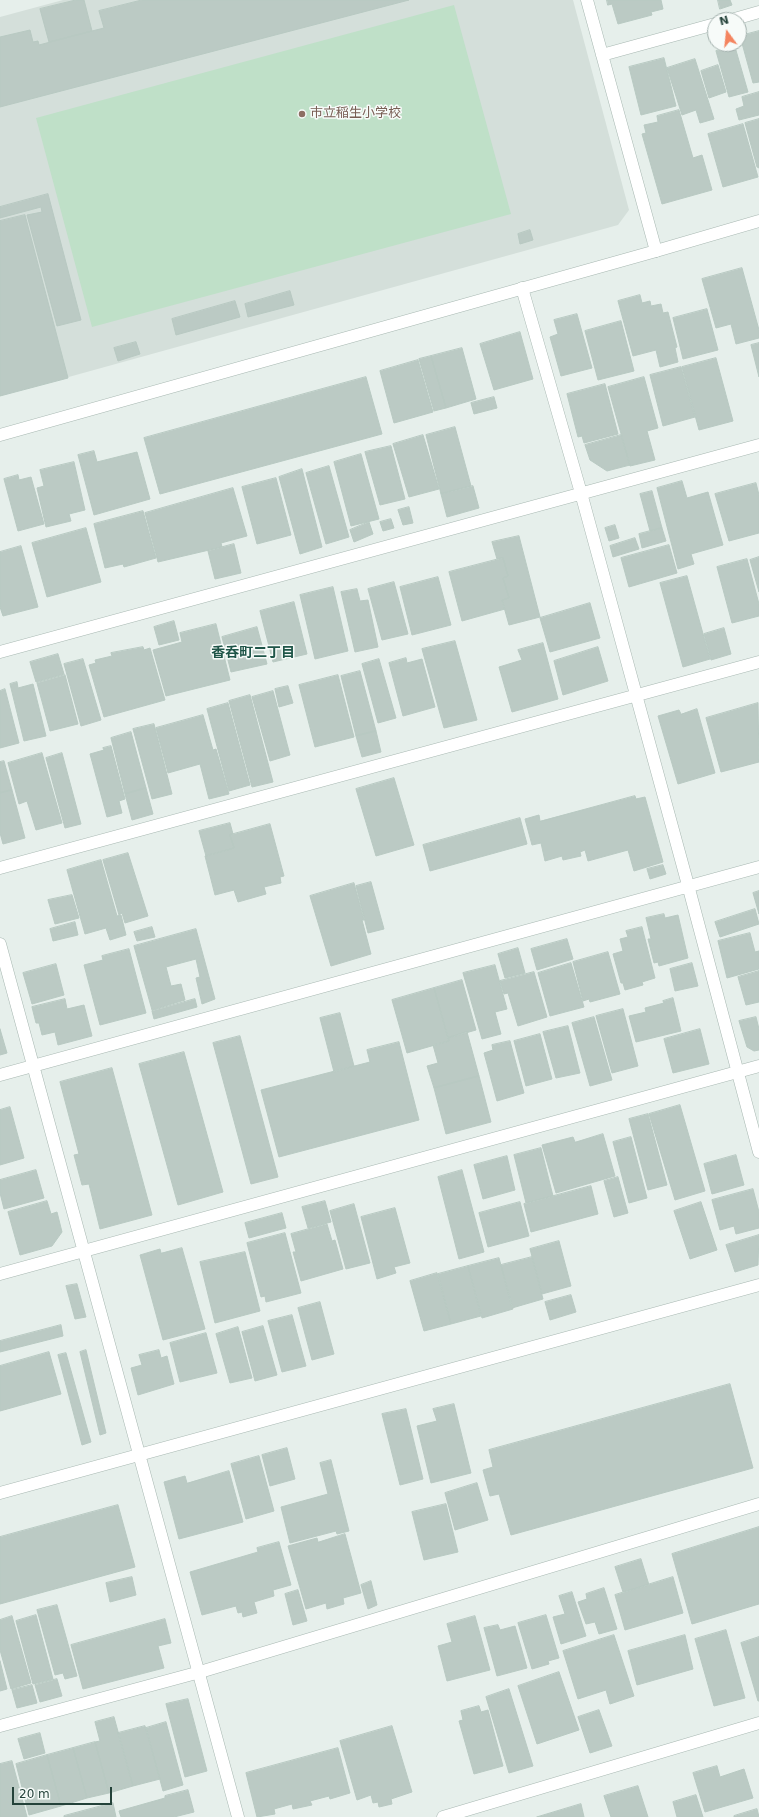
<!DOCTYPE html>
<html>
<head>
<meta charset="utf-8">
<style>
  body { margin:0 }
  #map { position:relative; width:759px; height:1817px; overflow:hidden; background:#e6efeb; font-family:"DejaVu Sans",sans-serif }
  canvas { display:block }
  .north { position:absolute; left:707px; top:12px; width:40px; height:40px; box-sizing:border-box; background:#f7fbf9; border:1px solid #a3b1ad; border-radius:50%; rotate:345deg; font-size:11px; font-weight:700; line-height:16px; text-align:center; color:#24423a }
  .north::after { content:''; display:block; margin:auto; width:14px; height:18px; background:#f4845f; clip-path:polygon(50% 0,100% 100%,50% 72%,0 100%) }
  .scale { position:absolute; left:12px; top:1787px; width:100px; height:18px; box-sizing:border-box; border:2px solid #24423a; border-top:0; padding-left:5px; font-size:12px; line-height:14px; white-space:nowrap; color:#24423a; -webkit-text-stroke:3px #f7fbf9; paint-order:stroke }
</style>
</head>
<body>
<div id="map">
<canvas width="759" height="1817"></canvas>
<div class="north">N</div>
<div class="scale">20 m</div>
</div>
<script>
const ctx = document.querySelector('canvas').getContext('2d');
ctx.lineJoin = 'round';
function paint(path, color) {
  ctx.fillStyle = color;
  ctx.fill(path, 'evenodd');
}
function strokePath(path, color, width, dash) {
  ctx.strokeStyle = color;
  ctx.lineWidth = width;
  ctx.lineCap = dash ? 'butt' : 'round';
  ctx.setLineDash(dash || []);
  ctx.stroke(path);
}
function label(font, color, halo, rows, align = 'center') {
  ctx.font = font + ' "DejaVu Sans","Noto Sans JP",sans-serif';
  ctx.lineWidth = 3;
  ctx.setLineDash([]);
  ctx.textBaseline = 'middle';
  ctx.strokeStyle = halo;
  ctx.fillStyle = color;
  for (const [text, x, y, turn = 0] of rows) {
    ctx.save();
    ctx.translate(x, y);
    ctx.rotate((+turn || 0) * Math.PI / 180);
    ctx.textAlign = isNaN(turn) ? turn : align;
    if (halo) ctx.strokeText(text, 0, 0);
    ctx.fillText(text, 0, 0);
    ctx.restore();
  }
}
paint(new Path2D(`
  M63 0H573L629 210 618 225 0 396V17Z`), '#d4dfda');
paint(new Path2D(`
  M454 5 511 214 92 327 36 118Z`), '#bfe0c8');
const building = new Path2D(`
  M76 0H84L92 31 49 42 40 9Z
  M142 0H409L0 107V37L30 30 33 42 38 41 39 45 92 31 104 28 99 11Z
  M607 0H661L663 9 651 12 652 15 618 24 612 4 608 5Z
  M718 0H730L732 5 720 9Z
  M759 31V82L753 83 740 36Z
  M735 47 748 92 729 97 716 51Z
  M664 58 676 106 641 115 629 67Z
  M695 59 714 119 700 123 696 110 682 115 667 68Z
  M718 65 726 92 709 98 701 71Z
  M759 92V115L739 120 736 109 744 106 742 97Z
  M679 110 693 158 702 155 712 190 662 204 642 134 646 133 644 125 658 122 657 116Z
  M759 119V168L757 167 745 123Z
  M743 124 758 177 723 187 708 134Z
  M48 194 81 320 57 326 27 215 42 212 41 207 0 218V207Z
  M25 215 68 378 0 396V221Z
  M530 230 533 240 520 244 518 234Z
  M742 268 759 330V338L736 344 731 324 716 328 702 279Z
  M290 291 294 305 248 317 245 304Z
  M640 295 642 303 650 301 651 306 661 304 663 313 668 312 677 347 675 348 678 362 660 367 656 350 633 356 618 301Z
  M235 301 240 317 176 335 172 319Z
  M707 309 718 350 683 359 673 318Z
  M577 314 592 368 561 376 550 337 558 334 554 320Z
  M621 321 634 371 598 380 585 331Z
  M520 332 533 379 494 390 480 344Z
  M136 342 140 354 118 361 114 348Z
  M759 343V377L751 345Z
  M462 348 476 399 446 408 431 356Z
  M431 356 446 408 434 411 419 359Z
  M716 358 733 421 699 430 682 367Z
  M418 360 433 412 394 423 380 371Z
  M681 367 695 417 663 426 650 375Z
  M366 377 382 434 160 494 144 438Z
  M644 377 658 428 647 431 655 460 630 466 608 387Z
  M605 384 618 434 584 443 582 436 578 437 567 394Z
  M494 397 497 408 474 414 471 403Z
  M455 427 471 486 441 494 426 435Z
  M423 435 439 489 409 497 393 444Z
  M621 435 630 465 607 471 590 460 585 445Z
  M391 446 405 499 380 505 365 452Z
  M94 451 97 462 137 452 150 499 94 515 78 455Z
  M361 454 379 519 351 526 334 462Z
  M74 462 85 510 69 514 71 521 46 527 37 488 44 486 40 470Z
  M329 466 349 537 326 544 306 473Z
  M302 469 322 547 300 554 279 477Z
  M18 475 19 480 31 477 44 524 18 531 4 479Z
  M276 478 291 535 257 544 242 487Z
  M682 481 687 498 708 492 723 545 691 554 694 564 678 569 657 488Z
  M756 483 759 495V533L729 541 715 494Z
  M473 486 479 508 447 517 441 494Z
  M233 488 247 536 221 543 222 547 158 562 145 513Z
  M652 491 662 528 650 531 640 494Z
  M409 507 413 523 403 525 398 510Z
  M143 511 156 558 124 567 123 564 105 568 94 524Z
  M391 519 394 528 383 531 380 522Z
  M369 522 373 534 354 542 350 530Z
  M615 525 619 538 609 541 605 528Z
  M86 528 101 582 47 597 32 543Z
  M662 528 666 541 642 548 639 534Z
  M519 536 540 617 509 625 502 600 509 598 503 578 508 576 503 558 497 559 492 542Z
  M635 538 639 549 613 557 610 546Z
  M234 544 241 573 215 579 208 551Z
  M669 545 677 573 629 587 621 558Z
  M21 546 38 607 3 616 0 607V552Z
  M759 557V592L750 560Z
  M503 558 508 576 503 578 509 598 502 600 505 609 462 621 449 572Z
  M747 559 759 604V616L732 623 717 567Z
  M687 576 710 659 683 667 660 583Z
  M438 577 451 625 412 635 400 587Z
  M394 582 408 634 382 640 368 589Z
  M333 587 348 651 315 659 300 595Z
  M357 589 360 601 368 600 378 647 355 652 341 592Z
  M294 602 307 654 273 662 260 611Z
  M590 603 600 638 550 652 540 618Z
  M174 621 179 640 159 645 154 627Z
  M216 624 230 680 166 696 153 650 182 642 180 633Z
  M257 627 267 664 231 672 222 637Z
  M724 628 731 654 711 660 704 634Z
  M455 641 477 720 444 728 422 649Z
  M543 643 558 699 512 712 499 667 522 660 518 650Z
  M143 647 144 650 150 648 165 700 104 717 89 665 96 663 95 660 112 656 111 653Z
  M598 647 608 681 563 695 554 661Z
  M58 654 64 674 36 682 30 662Z
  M406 658 407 663 422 659 435 707 403 716 389 663Z
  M83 659 101 720 81 726 64 664Z
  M379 659 396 718 378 723 362 664Z
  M360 671 376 731 356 736 341 676Z
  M65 675 78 724 50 731 37 683Z
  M338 675 354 737 315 747 299 685Z
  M17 682 18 688 33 684 46 736 24 741 10 684Z
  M288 686 293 703 279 707 275 689Z
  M5 689 19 743 0 748V691Z
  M273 691 290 755 270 761 252 697Z
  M250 695 273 782 252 787 229 701Z
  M228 703 250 785 229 791 207 709Z
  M758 703 759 762 721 772 706 718Z
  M697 709 715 773 678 784 658 716 679 710 681 714Z
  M203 715 213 750 216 749 229 794 209 799 200 764 168 773 156 728Z
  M154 724 172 794 152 799 133 729Z
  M376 731 381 752 362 757 356 736Z
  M131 732 146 788 125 794 111 738Z
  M111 746 125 799 119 801 122 813 107 817 90 754 104 750 103 748Z
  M42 753 62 823 36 830 27 801 19 804 8 763Z
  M62 753 81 824 65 828 46 758Z
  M4 761 12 790 0 793V762Z
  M394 778 414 845 376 856 356 789Z
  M146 788 153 814 132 820 125 794Z
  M12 790 25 838 3 844 0 833V793Z
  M635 796 636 799 645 797 663 862 634 871 628 850 588 861 585 850 580 852 581 856 563 860 562 856 545 861 541 843 532 845 525 819 539 815 540 821Z
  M520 818 527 844 430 871 423 845Z
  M230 823 233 834 230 835 234 848 206 856 199 831Z
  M270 824 284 876 280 877 281 883 264 887 266 894 238 902 234 890 215 895 205 856 234 848 230 835Z
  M128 853 148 916 125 923 122 913 119 915 103 860Z
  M101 860 117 916 121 915 126 935 110 940 106 928 85 934 67 870Z
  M663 865 666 874 650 879 647 869Z
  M371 882 384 929 368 933 356 886Z
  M354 883 364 920H362L371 954 331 966 310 896Z
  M759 891V914L753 893Z
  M72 895 79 918 55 924 48 900Z
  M755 909 759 924 720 937 715 922Z
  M664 914 665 918 678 915 688 958 659 966 658 962 654 963 648 939H651L646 918Z
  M75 922 78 935 53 941 50 929Z
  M152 927 155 937 137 941 134 932Z
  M642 927 655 978 642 982 643 985 625 990 623 983H621L613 954 623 951 620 939 628 937 626 931Z
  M196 929 215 999 202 1004 196 978 200 977 196 959 166 967 171 986 181 984 185 1000 152 1010 134 946Z
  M750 933 755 952 759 951V969L727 978 718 941Z
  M567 939 573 959 537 970 531 949Z
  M518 948 525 973 505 978 498 954Z
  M129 949 146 1013 100 1025 84 965 103 960 102 956Z
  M608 952 620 994 590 1002 589 999 583 1001 573 962Z
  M571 963 584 1007 550 1016 538 973Z
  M692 963 698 986 675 991 670 969Z
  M56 964 64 995 32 1004 23 973Z
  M495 965 507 1009 495 1012 501 1034 482 1039 463 973Z
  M759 971V1002L746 1005 738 977Z
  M534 972 547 1017 518 1026 508 993 504 994 500 981Z
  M462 980 476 1030 448 1038 434 988Z
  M434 988 449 1041 407 1053 392 1000Z
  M673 998 681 1031 636 1042 629 1016 646 1012 645 1008 664 1003 663 1001Z
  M65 999 67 1009 84 1005 92 1036 58 1045 55 1032 42 1035 39 1023H36L32 1007Z
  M195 999 197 1007 154 1019 152 1011Z
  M623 1009 638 1066 612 1073 596 1016Z
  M340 1013 354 1066 334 1072 320 1018Z
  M594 1017 612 1080 590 1086 572 1023Z
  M756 1017 759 1029V1050L754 1051 747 1047 739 1021Z
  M568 1026 580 1073 556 1078 543 1032Z
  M0 1029 7 1053 0 1055Z
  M700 1029 709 1064 673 1073 664 1039Z
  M467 1032 479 1076 434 1088 427 1066 438 1063 433 1045 449 1041 448 1038Z
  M540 1034 552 1079 526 1086 514 1041Z
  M240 1036 278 1177 251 1184 213 1043Z
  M510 1041 524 1093 497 1101 484 1053 493 1050 492 1045Z
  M399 1042 419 1120 279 1157 261 1090 370 1062 367 1050Z
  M184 1052 223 1192 178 1205 139 1064Z
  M112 1068 152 1215 100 1229 89 1184 82 1185 74 1155 79 1154 60 1082Z
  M479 1076 491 1122 446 1134 434 1088Z
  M680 1105 705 1191 675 1200 649 1114Z
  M10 1107 24 1158 0 1165V1110Z
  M648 1114 667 1185 648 1190 629 1119Z
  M603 1134 615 1176 556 1193 542 1145 573 1137 575 1142Z
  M631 1137 647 1198 629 1203 613 1142Z
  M541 1148 553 1196 526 1203 514 1155Z
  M736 1155 744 1185 712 1194 704 1164Z
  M507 1156 515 1190 483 1199 474 1165Z
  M36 1170 44 1198 4 1209 0 1193V1180Z
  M462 1170 484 1252 459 1259 438 1177Z
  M618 1177 628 1213 614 1217 604 1181Z
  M591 1186 598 1214 531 1232 524 1204Z
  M753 1189 759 1212V1228L736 1234 734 1226 720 1230 712 1200Z
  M47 1201 51 1214 57 1212 62 1232 52 1246 20 1255 8 1212Z
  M325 1201 331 1222 308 1228 302 1207Z
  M520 1202 529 1236 488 1247 479 1213Z
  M701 1202 717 1250 690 1259 674 1211Z
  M354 1204 370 1263 346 1269 330 1211Z
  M395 1208 410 1263 394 1267 396 1273 377 1279 361 1217Z
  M282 1213 286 1228 249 1238 245 1223Z
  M327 1224 332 1241 335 1240 343 1269 301 1281 293 1252H296L291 1234Z
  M285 1233 301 1293 266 1302 265 1296 261 1297 247 1243Z
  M759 1235 758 1265 735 1272 726 1245Z
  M559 1241 571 1286 542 1294 530 1249Z
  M182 1248 205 1329 163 1340 140 1255 160 1249 161 1253Z
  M245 1252 260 1311 215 1323 200 1262Z
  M532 1257 543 1299 512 1308 501 1265Z
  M499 1258 513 1309 482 1318 468 1266Z
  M468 1266 481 1316 451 1324 438 1274Z
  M437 1273 451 1324 424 1331 410 1281Z
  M77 1284 86 1317 75 1319 66 1286Z
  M571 1295 576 1312 550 1320 545 1302Z
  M320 1302 334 1354 312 1360 298 1308Z
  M292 1315 306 1366 282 1372 268 1321Z
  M61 1325 63 1336 0 1352V1341Z
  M263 1326 277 1375 255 1381 242 1332Z
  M238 1327 252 1378 230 1383 216 1334Z
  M206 1333 217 1373 180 1382 170 1343Z
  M86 1350 106 1433 100 1435 80 1352Z
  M159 1350 161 1358 167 1356 174 1384 138 1395 131 1368 142 1365 139 1355Z
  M49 1352 61 1394 0 1411V1366Z
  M66 1353 91 1442 82 1445 58 1355Z
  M730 1384 753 1468 511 1535 499 1494 490 1496 483 1470 493 1467 489 1450Z
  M454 1404 471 1473 431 1483 417 1426 437 1421 433 1409Z
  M406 1409 423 1479 400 1485 382 1414Z
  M287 1448 295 1479 270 1486 262 1455Z
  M259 1456 274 1511 246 1519 231 1464Z
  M331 1460 349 1531 337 1534 336 1531 290 1543 281 1507 328 1494 320 1463Z
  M229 1471 243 1522 179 1539 164 1482 185 1476 187 1483Z
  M477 1483 488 1520 455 1530 445 1493Z
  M446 1504 458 1552 424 1560 412 1512Z
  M118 1505 135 1567 0 1604V1537Z
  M759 1527V1604L692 1624 672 1554Z
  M345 1534 361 1593 343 1598 344 1604 327 1609 326 1603 306 1609 288 1546 317 1538 318 1542Z
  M279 1542 291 1585 273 1590 274 1596 254 1602 257 1613 243 1617 242 1612 238 1613 236 1606 202 1615 190 1572 258 1552 257 1548Z
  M641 1559 649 1585 623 1592 615 1567Z
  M132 1577 136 1595 110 1602 106 1583Z
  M673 1577 683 1613 625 1630 615 1595Z
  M371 1581 377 1605 368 1609 361 1585Z
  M604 1588 617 1629 599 1634 595 1622 586 1624 578 1602 587 1599 586 1594Z
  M298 1590 307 1621 293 1625 285 1594Z
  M572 1592 586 1636 561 1644 553 1617 565 1614 559 1596Z
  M57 1605 77 1676 65 1679 63 1673 55 1675 37 1610Z
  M36 1615 53 1679 33 1684 16 1621Z
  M546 1615 559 1658 548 1661 549 1664 532 1669 518 1623Z
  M12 1616 31 1683 11 1689 0 1650V1620Z
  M475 1616 490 1670 447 1681 438 1646 452 1642 447 1624Z
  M165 1619 171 1643 158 1646 164 1668 83 1689 71 1645Z
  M498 1625 500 1630 515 1626 527 1668 497 1676 484 1628Z
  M726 1630 745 1698 714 1706 695 1639Z
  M614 1635 634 1696 610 1704 606 1690 578 1699 563 1651Z
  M685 1635 693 1669 637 1685 628 1651Z
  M759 1637V1701H758L741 1643Z
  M0 1661 7 1689 0 1691Z
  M559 1672 579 1730 537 1744 518 1686Z
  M57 1679 62 1696 40 1702 35 1685Z
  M32 1685 37 1703 17 1708 12 1690Z
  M509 1689 533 1766 509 1773 486 1697Z
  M188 1699 207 1771 185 1777 166 1704Z
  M479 1706 481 1712 488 1710 503 1766 474 1774 459 1721 463 1720 461 1711Z
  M599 1710 612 1746 590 1753 578 1717Z
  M114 1717 133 1786 109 1793 95 1742 100 1741 95 1722Z
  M166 1722 183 1785 163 1791 146 1728Z
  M145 1726 160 1779 133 1786 118 1733Z
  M392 1726 412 1792 391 1799 392 1804 379 1807 378 1802 373 1803 371 1795 357 1800 340 1741Z
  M40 1733 45 1753 24 1759 18 1739Z
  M95 1742 109 1793 87 1798 73 1748Z
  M73 1748 87 1798 61 1806 47 1755Z
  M338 1748 350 1793 330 1799 329 1796 310 1801 312 1805 293 1809 292 1804 274 1809 275 1814 257 1817 246 1773Z
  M47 1755 61 1806 29 1815 16 1764Z
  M12 1761 27 1817H0V1764Z
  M717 1766 720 1777 744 1769 753 1798 705 1812 693 1773Z
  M638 1786 648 1817H611L604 1796Z
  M188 1790 194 1812 174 1817H121L119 1811 165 1798V1796Z
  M696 1795 703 1817H677L673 1802Z
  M113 1803 116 1817H64V1816Z
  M581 1804 584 1817H537Z
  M757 1809 759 1817H734V1816Z`);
paint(building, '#bbcac4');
strokePath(building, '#b8c9c2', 1);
const minor = new Path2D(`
  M587 0 656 251
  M731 20 759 12
  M602 55 715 24
  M522 288 581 493 688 885 759 1152
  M0 652 759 445
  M0 868 759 662
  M0 944 238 1817
  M0 1075 759 867
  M0 1274 759 1066
  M0 1493 759 1285
  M0 1726 200 1672 759 1504
  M443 1817 759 1723`);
const tertiary = new Path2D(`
  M0 435 656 251 759 221`);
strokePath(minor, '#a8b8b2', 13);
strokePath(tertiary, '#a8b8b2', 13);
strokePath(minor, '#fff', 12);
strokePath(tertiary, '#fff', 12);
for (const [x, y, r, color] of [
  [302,114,4,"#8d6e63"]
]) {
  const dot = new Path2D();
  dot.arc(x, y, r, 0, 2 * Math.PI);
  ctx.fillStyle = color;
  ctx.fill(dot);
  strokePath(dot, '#f7fbf9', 1.5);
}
label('13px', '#785e54', '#f7fbf9', [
  ["市立稲生小学校",310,114]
], 'left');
label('bold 14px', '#1f5548', '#f7fbf9', [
  ["香呑町二丁目",253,653]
]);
</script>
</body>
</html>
